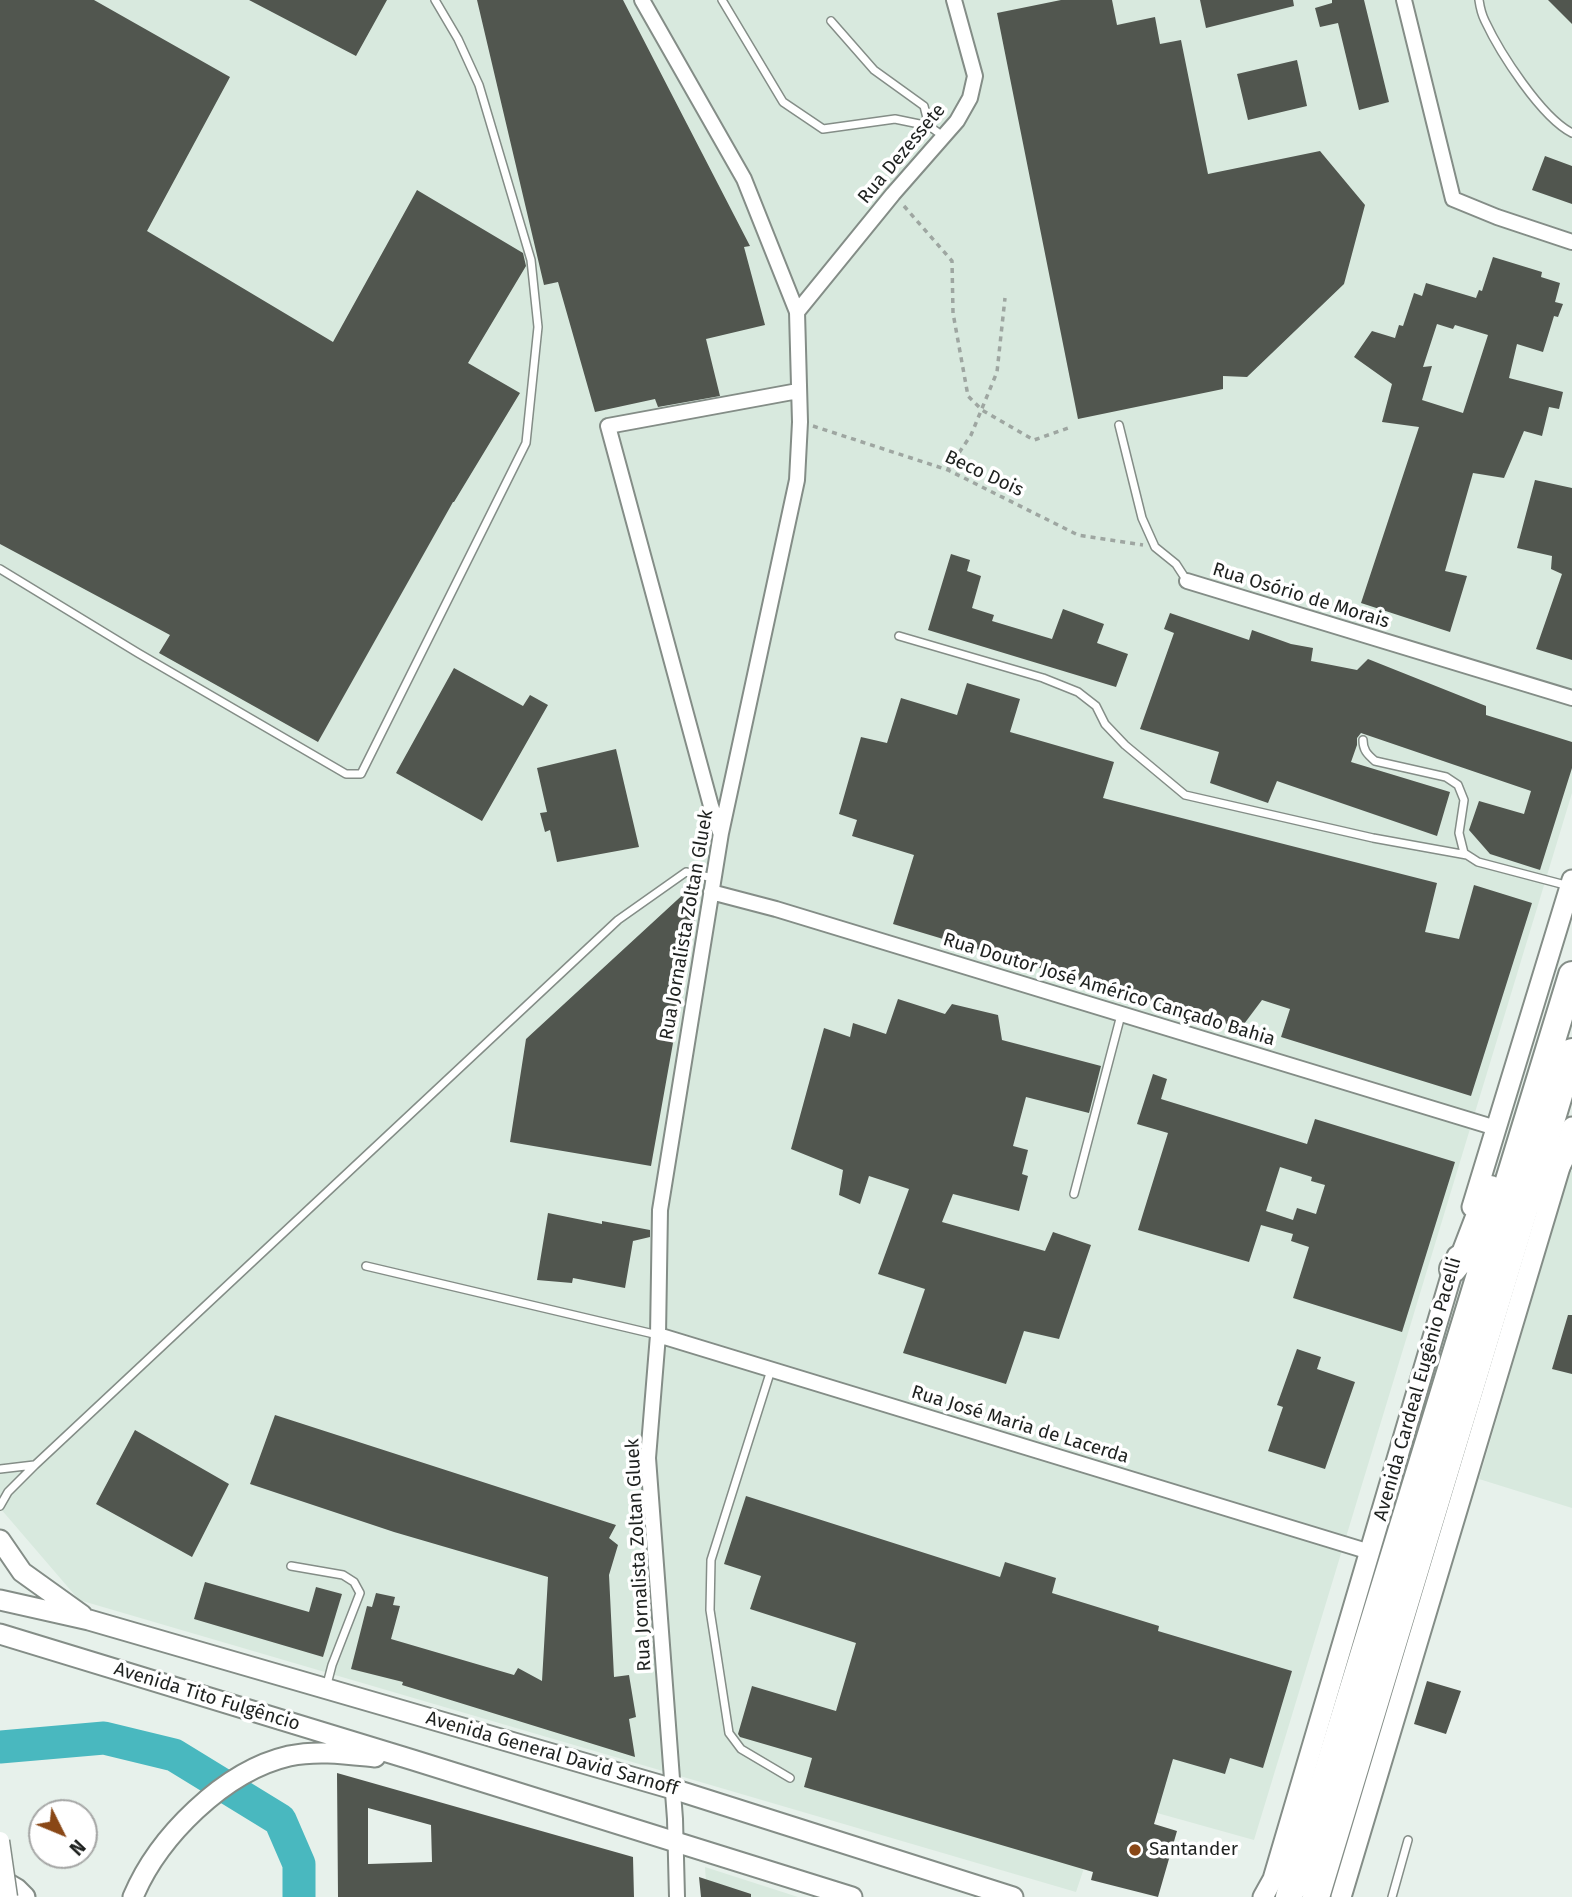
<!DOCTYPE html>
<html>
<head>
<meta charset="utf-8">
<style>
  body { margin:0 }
  #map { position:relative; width:1572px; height:1897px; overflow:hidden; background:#e7f1eb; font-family:"Fira Sans",sans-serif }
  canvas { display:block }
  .north { position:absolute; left:28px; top:1799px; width:70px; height:70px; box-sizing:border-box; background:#fff; border:2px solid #a5a6a5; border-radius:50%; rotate:133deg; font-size:19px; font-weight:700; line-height:28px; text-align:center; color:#1e211f }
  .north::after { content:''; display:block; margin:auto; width:24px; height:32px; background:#894716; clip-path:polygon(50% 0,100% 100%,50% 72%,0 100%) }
</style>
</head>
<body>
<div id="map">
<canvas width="1572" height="1897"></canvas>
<div class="north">N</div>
</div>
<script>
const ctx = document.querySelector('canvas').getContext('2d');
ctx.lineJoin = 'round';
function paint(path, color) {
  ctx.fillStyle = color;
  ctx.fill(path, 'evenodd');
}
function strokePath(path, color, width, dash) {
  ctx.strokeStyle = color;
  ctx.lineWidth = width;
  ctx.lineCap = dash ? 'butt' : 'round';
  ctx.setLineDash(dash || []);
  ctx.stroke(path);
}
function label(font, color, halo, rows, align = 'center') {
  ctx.font = font + ' "Fira Sans",sans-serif';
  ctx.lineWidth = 7;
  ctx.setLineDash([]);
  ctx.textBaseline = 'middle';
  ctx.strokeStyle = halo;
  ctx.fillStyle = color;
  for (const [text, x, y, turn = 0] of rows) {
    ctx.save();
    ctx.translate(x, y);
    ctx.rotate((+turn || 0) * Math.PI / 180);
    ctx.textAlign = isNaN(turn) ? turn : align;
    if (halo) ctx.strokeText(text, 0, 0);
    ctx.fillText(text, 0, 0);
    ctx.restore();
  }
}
paint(new Path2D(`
  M0 0H1572V793L1254 1840 1107 1799 1076 1892 79 1600 0 1508Z
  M1572 1164V1508L1479 1479Z
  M705 1867 798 1897H707Z`), '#d8e9de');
strokePath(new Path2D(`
  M0 1747 104 1738 174 1755 280 1820 299 1864V1897`), '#49b8bf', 33);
paint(new Path2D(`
  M0 0H94L230 77 147 231 333 342 417 190 523 253 526 266 468 363 520 393 454 502H453L318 742 159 653 170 635 0 544Z
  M249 0H387L356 56Z
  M477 0H623L750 246 744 247 765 325 706 339 720 396 658 407 655 399 595 412 558 282 544 285Z
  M1061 0H1112L1117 25 1155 17 1160 44 1181 40 1208 174 1320 151 1365 205 1344 284 1247 377 1223 376V389L1078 419 997 13Z
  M1200 0H1293L1294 6 1206 28Z
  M1332 0H1364L1389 102 1359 110 1338 23 1320 27 1315 8 1332 3Z
  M1548 0H1572V24Z
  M1297 60 1307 106 1248 120 1237 74Z
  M1545 156 1572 166V204L1532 190Z
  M1493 257 1542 272 1541 277 1560 283 1555 302 1563 304 1558 317 1554 316 1543 352 1517 344 1509 378 1563 392 1559 409 1549 407 1542 436 1524 431 1504 478 1473 473 1445 571 1467 576 1450 632 1361 603 1419 427 1382 422 1392 384 1354 357 1372 331 1395 338 1399 325 1403 326 1414 293 1422 296 1426 283 1476 298 1479 290 1482 291ZM1437 324 1453 329 1455 325 1488 335 1463 413 1422 400 1432 366 1423 367Z
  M1535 480 1572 488V660L1536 649 1562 574 1551 569 1552 556 1517 548Z
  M951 554 970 560 967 571 981 576 972 608 994 615 992 621 1052 639 1063 609 1104 624 1097 643 1128 654 1116 687 928 630Z
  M1170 613 1249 640 1252 630 1291 644 1313 648 1311 661 1357 670 1368 659 1486 706V715L1572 742V768L1540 870 1490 854 1469 830 1479 801 1524 814 1531 791 1361 733 1357 738V745L1351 762 1450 792 1437 836 1277 781 1268 803 1210 783 1219 752 1140 729 1174 633 1164 629Z
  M454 668 523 706 530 695 548 705 482 821 396 773Z
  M967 683 1020 699 1010 732 1114 762 1103 798 1437 883 1425 932 1459 939 1474 885 1532 903 1471 1096 1281 1037 1290 1009 1262 1000 1241 1028 893 924 914 855 852 836 857 820 839 814 861 737 887 743 901 698 957 715Z
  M616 749 639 847 557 862 550 830 545 832 540 813 547 812 537 768Z
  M689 889 700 892 651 1166 510 1142 526 1039Z
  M898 999 945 1014 952 1004 998 1015 1002 1040 1101 1066 1089 1113 1026 1097 1013 1146 1028 1150 1022 1174 1028 1176 1019 1211 953 1194 942 1222 1045 1251 1053 1232 1091 1245 1059 1339 1024 1331 1006 1384 903 1353 925 1289 878 1274 909 1189 869 1176 860 1204 839 1195 843 1170 791 1149 824 1028 850 1037 853 1023 886 1034Z
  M1153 1074 1167 1079 1161 1099 1307 1144 1315 1119 1455 1162 1402 1332 1293 1298 1309 1247 1291 1241 1293 1234 1261 1225 1249 1262 1138 1230 1168 1133 1137 1124ZM1280 1167 1312 1177 1311 1181 1325 1185 1316 1214 1297 1208 1293 1220 1266 1211Z
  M548 1213 602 1224V1221L650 1230V1237L633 1241 625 1288 573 1278 572 1283 537 1280Z
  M1568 1315H1572V1374L1552 1369Z
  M1297 1349 1321 1357 1317 1369 1355 1382 1325 1469 1268 1451 1283 1407 1277 1405Z
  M275 1415 616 1525 609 1538 618 1545 609 1575 614 1677 629 1675 636 1717 629 1719 635 1757 402 1685 403 1682 351 1669 367 1606 372 1607 376 1593 395 1597 393 1605 400 1606 391 1639 514 1675 518 1668 542 1681 548 1577 394 1532 250 1484Z
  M135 1430 229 1484 192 1557 96 1504Z
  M746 1496 1000 1577 1005 1562 1056 1578 1052 1593 1159 1626 1158 1631 1292 1671 1263 1768 1230 1758 1225 1774 1173 1759 1154 1824 1177 1831 1158 1897 1091 1880 1093 1872 804 1787 812 1758 740 1737 738 1734 752 1686 836 1711 856 1643 750 1609 761 1576 724 1564Z
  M205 1582 309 1612 316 1587 342 1594 323 1657 194 1619Z
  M1427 1681 1461 1691 1446 1734 1414 1724Z
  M337 1773 633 1857 634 1897H338ZM368 1808 431 1825 432 1862 368 1864Z
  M699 1877 751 1894V1897H701Z`), '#51564f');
const service = new Path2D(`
  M722 0 783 102 823 129 895 119 929 126 943 136
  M1479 0C1480 7 1482 15 1485 21 1500 53 1541 117 1572 133
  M831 21 874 70 924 106 929 126
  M1119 425 1142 518 1155 547 1176 564 1187 581
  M0 569 138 653 346 774H361L526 443 538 327 531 260 479 85 458 39 435 0
  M899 636 1043 678 1078 692 1096 706 1105 724 1125 745 1185 795 1373 838 1467 855
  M1363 740C1363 750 1367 754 1375 761L1446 777 1458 785 1464 800 1459 833 1464 853 1478 862 1569 886
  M1074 1194 1121 1015
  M366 1266 658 1335
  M771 1370 711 1560 710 1610 729 1733 741 1749 790 1778
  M0 1469 34 1465
  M0 1506 8 1492 35 1465 618 920 686 872 713 878
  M291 1566 343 1575 354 1582 360 1593 332 1665 326 1688
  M1392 1897 1408 1840`);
const minor = new Path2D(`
  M642 0 744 179 797 312 800 422 797 480 721 833 660 1210 658 1335 648 1458 675 1819 677 1897
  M1404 0 1453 199 1497 217 1572 242
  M797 312 893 194 957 121 970 98 975 76 954 0
  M1187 581 1572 698
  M720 832 711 806 608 426 798 391
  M711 892 776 909 1496 1128
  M658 1335 1370 1552`);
const secondary = new Path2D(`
  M1472 1207 1572 880
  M0 1540 22 1572 82 1615
  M0 1600 89 1620 673 1789 1013 1897
  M0 1634 413 1760 852 1897
  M0 1879 17 1889 25 1897
  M133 1897C158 1837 224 1771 289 1756 317 1750 346 1754 375 1757
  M1263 1897 1273 1879 1457 1256
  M1341 1897 1572 1127`);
const motorway = new Path2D(`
  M1540 1198 1564 1151
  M1453 1269 1465 1254 1490 1189
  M1289 1897 1572 975
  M1316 1897 1572 1052`);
strokePath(service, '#848d87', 10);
strokePath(minor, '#848d87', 18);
strokePath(secondary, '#848d87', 23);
strokePath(motorway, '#848d87', 30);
strokePath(new Path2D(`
  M904 206 952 261 953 313 968 396 982 410 1034 440 1071 427
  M813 426 948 470 1078 535 1143 545
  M948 469 971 435 997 372 1005 298`), '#9ea6a1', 3.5, [5, 5]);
strokePath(service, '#fff', 7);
strokePath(minor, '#fff', 14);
strokePath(secondary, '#fff', 19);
strokePath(motorway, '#fff', 26);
const tertiaryBridge = new Path2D(`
  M0 1841 8 1897`);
strokePath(tertiaryBridge, '#848d87', 21, []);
strokePath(tertiaryBridge, '#fff', 18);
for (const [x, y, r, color] of [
  [1135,1850,7,"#894716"]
]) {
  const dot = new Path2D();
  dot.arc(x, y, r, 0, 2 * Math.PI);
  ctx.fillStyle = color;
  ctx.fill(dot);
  strokePath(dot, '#fff', 2.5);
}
label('19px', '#1e211f', '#fff', [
  ["Rua Dezessete",902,154,-50],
  ["Beco Dois",984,474,25],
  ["Rua Osório de Morais",1301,596,17],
  ["Rua Jornalista Zoltan Gluek",687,925,-80],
  ["Rua Doutor José Américo Cançado Bahia",1109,990,17],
  ["Avenida Cardeal Eugênio Pacelli",1418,1389,-74],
  ["Rua José Maria de Lacerda",1020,1425,17],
  ["Rua Jornalista Zoltan Gluek",639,1555,-93],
  ["Avenida Tito Fulgêncio",207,1697,17],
  ["Avenida General David Sarnoff",552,1754,16]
]);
label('19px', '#1e211f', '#fff', [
  ["Santander",1149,1850]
], 'left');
</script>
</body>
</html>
